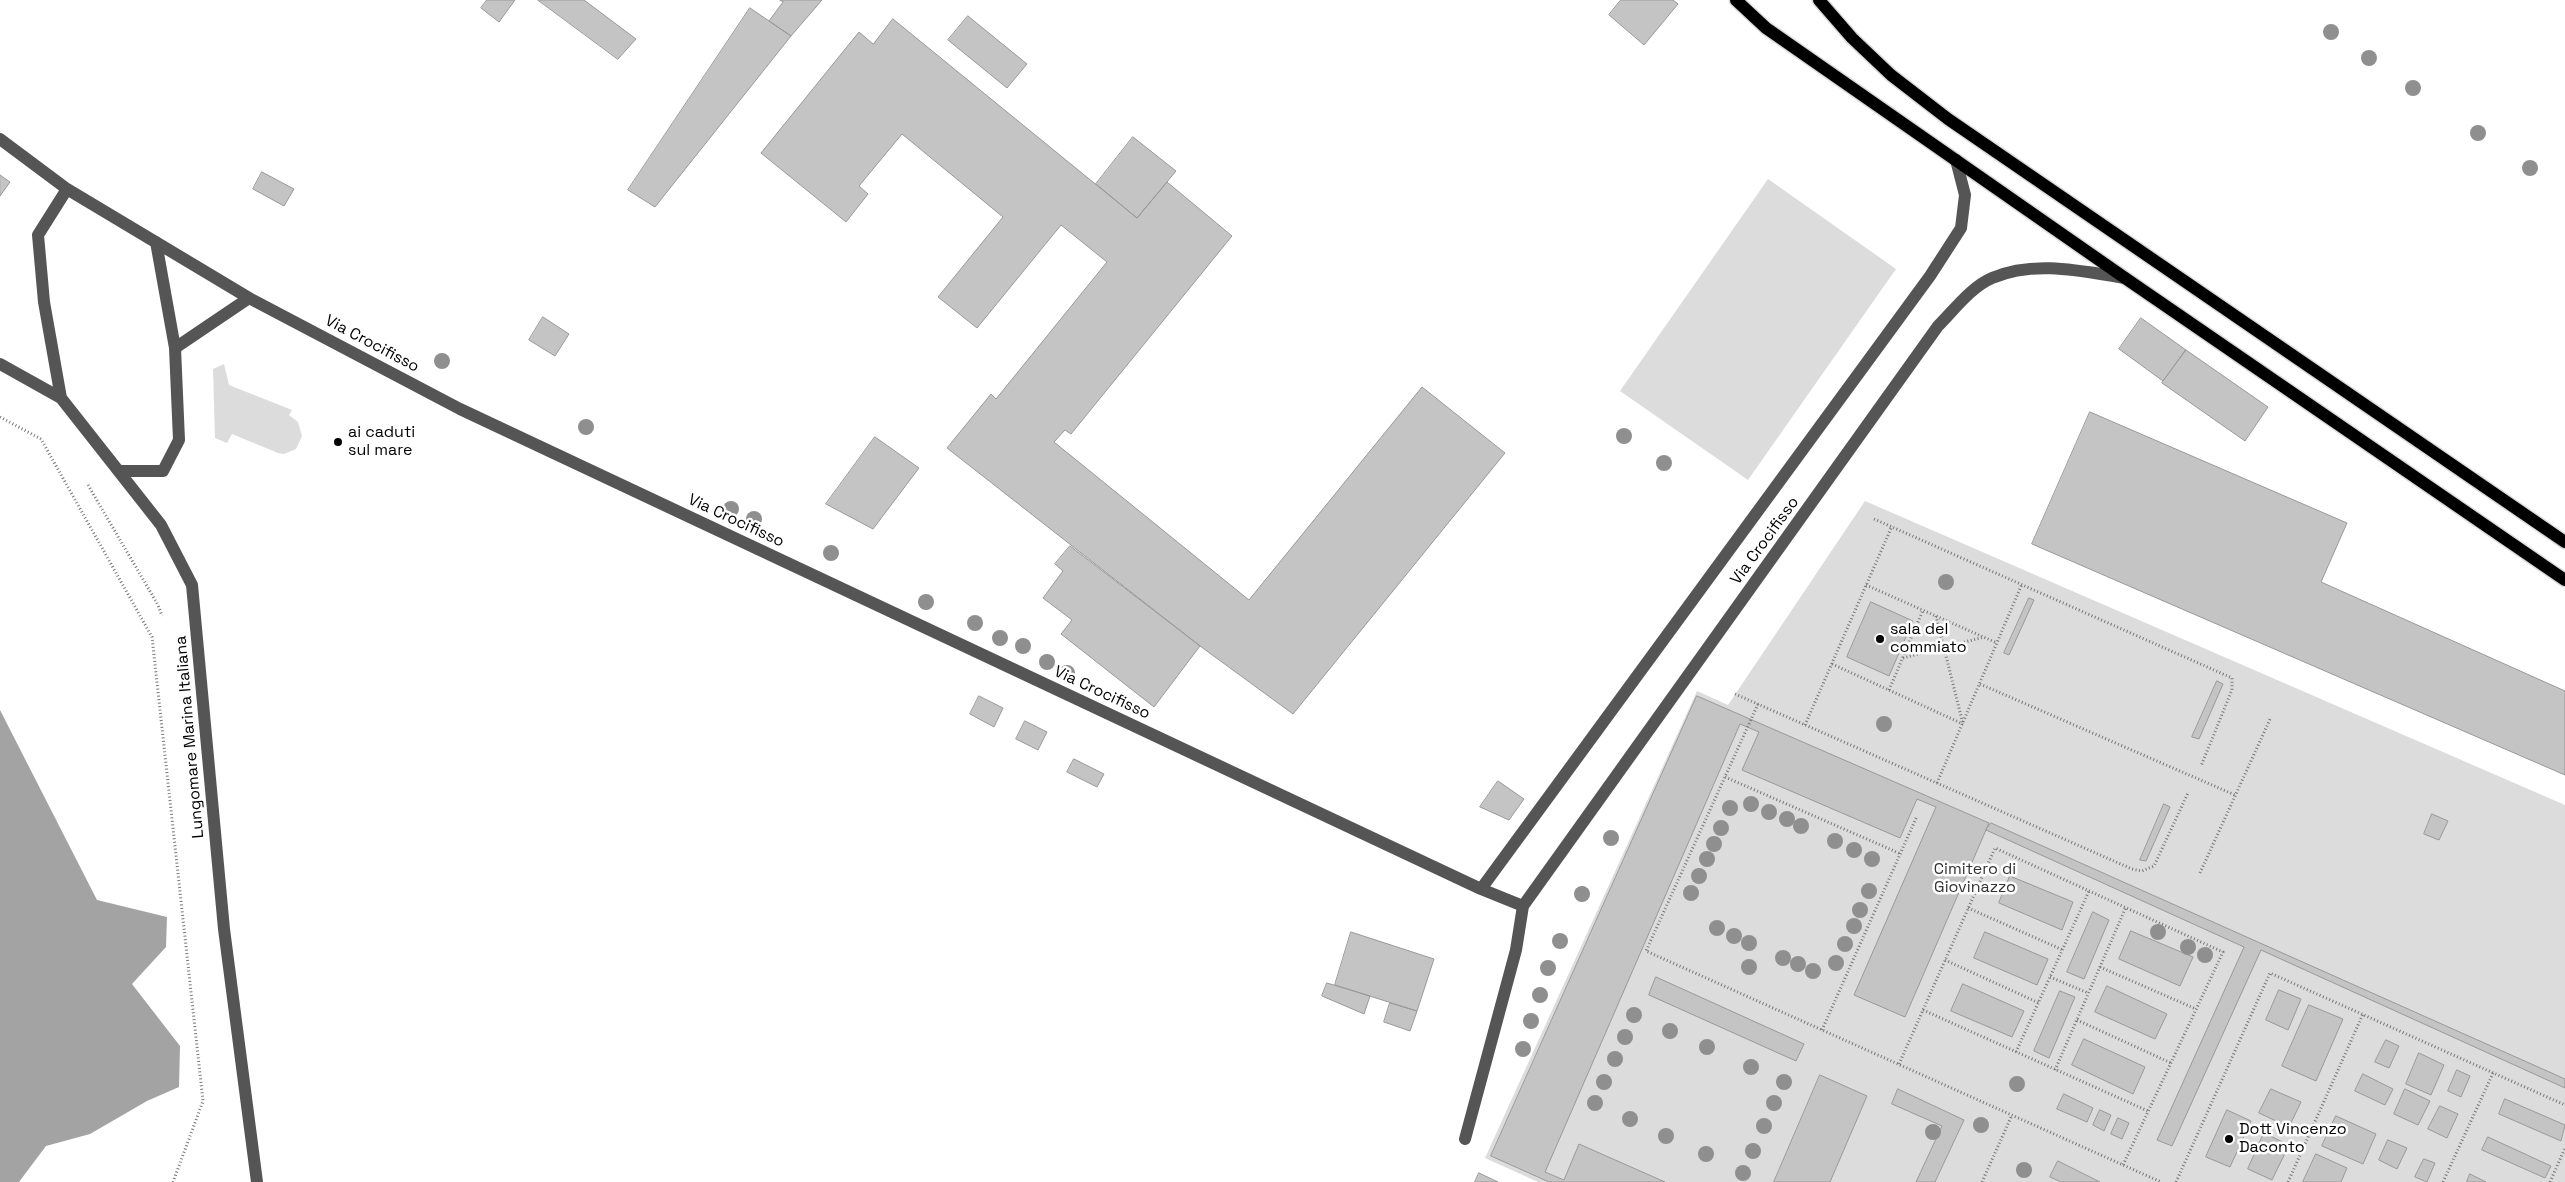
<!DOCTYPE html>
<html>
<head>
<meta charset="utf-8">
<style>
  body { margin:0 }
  canvas { display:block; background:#fff }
</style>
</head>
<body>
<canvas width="2565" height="1182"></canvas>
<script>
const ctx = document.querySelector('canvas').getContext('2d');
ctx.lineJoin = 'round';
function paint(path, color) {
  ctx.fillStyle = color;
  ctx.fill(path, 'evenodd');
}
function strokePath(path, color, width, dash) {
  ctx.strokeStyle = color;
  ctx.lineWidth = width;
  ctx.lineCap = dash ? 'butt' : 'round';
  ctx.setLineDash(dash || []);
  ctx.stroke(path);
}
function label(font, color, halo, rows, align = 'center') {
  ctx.font = font + ' "Space Grotesk",sans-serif';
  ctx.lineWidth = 5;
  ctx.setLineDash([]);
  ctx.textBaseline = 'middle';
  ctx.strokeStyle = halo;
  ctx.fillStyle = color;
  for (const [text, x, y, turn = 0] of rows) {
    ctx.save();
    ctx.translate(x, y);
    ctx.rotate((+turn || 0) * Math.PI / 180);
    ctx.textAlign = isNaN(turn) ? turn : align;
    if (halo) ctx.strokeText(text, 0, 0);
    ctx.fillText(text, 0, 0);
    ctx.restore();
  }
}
paint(new Path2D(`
  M1768 179 1896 269 1748 480 1620 391Z
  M224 364 229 385 292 410 289 415 298 422 302 436 296 449 284 454 278 453 232 434 227 443 215 438 213 369Z
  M1865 501 2565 805V1182H1538L1485 1158 1697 691 1728 705Z`), '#dcdcdc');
paint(new Path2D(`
  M0 710 97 900 167 917 166 947 132 984 180 1046 179 1087 147 1101 90 1134 46 1146 19 1182H0Z`), '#a3a3a3');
const building = new Path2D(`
  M487 0H515L499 22 481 8Z
  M538 0H584L636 39 618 59Z
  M780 0H822L791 36 769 21 783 2Z
  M1621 0H1673L1678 4 1644 45 1609 15Z
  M750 8 791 36 655 207 628 190Z
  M968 16 1027 64 1007 88 948 40Z
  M893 19 1137 218 1167 182 1232 236 1071 434 1065 430 1054 442 1249 600 1422 387 1505 453 1293 714 1200 646 947 448 991 394 996 399 1107 262 1061 225 977 328 938 297 1003 217 902 134 859 186 868 194 846 222 761 153 859 32 873 44Z
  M1133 137 1176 171 1137 218 1096 184Z
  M262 172 294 189 284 206 253 189Z
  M0 175 10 182 0 196Z
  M543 317 569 334 555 356 529 340Z
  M2141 318 2186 350 2163 381 2119 349Z
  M2186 350 2268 407 2245 441 2162 383Z
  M2090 412 2347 523 2321 582 2565 691V775L2032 544Z
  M875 437 919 468 873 529 826 504Z
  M1070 546 1200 646 1154 707 1061 634 1072 620 1043 598 1063 571 1055 564Z
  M2029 598 2034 600 2009 655 2004 653Z
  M1871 602 1913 621 1889 676 1847 657Z
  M2217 681 2223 684 2199 739 2192 737Z
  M979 696 1003 708 994 727 970 714Z
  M1697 696 1989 823 1905 1017 1854 995 1936 807 1917 799 1900 838 1742 770 1759 732 1740 724 1545 1172 1564 1180 1579 1144 1665 1182H1549L1491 1156Z
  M1025 721 1047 732 1038 750 1016 739Z
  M1074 759 1104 774 1097 787 1067 772Z
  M1498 781 1524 799 1509 820 1480 807Z
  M2164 804 2170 807 2146 861 2140 860Z
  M2432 814 2448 821 2439 840 2424 834Z
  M1991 823 2565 1079V1088L2261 950 2172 1146 2157 1140 2244 947 1986 830Z
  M2010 876 2073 902 2062 930 1999 903Z
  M2093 912 2109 920 2084 979 2067 972Z
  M2131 931 2193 957 2180 986 2119 959Z
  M1351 932 1434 959 1417 1011 1335 985Z
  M1985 932 2048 959 2037 985 1974 958Z
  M1656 977 1804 1044 1796 1061 1649 995Z
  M1327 983 1370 996 1364 1014 1322 996Z
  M1963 984 2024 1011 2012 1037 1951 1011Z
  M2107 986 2167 1014 2155 1039 2095 1012Z
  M2279 990 2301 999 2288 1030 2266 1020Z
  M2060 991 2075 997 2049 1058 2034 1051Z
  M1390 1003 1417 1011 1410 1031 1384 1022Z
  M2309 1005 2343 1019 2316 1081 2282 1066Z
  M2084 1039 2145 1067 2133 1094 2072 1065Z
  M2386 1040 2399 1046 2389 1068 2375 1062Z
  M2419 1053 2444 1065 2431 1095 2406 1084Z
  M2457 1070 2470 1076 2461 1097 2448 1091Z
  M2363 1074 2393 1089 2385 1105 2355 1091Z
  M1820 1075 1867 1096 1830 1182H1774Z
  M1898 1089 1964 1120 1935 1182H1916L1942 1126 1892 1104Z
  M2271 1089 2301 1102 2289 1127 2259 1113Z
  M2405 1089 2430 1101 2418 1125 2394 1114Z
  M2064 1094 2093 1108 2087 1122 2057 1109Z
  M2505 1099 2565 1125 2561 1141 2499 1114Z
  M2440 1106 2458 1114 2447 1138 2428 1129Z
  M2100 1110 2111 1115 2104 1131 2093 1125Z
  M2227 1110 2251 1121 2230 1167 2206 1157Z
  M2336 1116 2376 1134 2363 1164 2322 1146Z
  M2118 1118 2129 1123 2122 1139 2111 1134Z
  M2264 1133 2289 1145 2272 1180 2248 1169Z
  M2488 1137 2551 1166 2545 1178 2482 1150Z
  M2388 1140 2407 1148 2397 1169 2379 1160Z
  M2316 1154 2347 1168 2341 1182H2303Z
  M2424 1159 2435 1163 2427 1182 2415 1177Z
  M2058 1161 2100 1182H2061L2050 1177Z
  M1479 1173 1498 1182H1475Z
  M2470 1174 2486 1182H2467Z`);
paint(building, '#c4c4c4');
strokePath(building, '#999', 1);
const major = new Path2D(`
  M1736 0 1766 28 2125 278 2565 580
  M1819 0 1852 38 1891 75 1948 119 2565 542`);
strokePath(major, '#dbdbdb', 15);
strokePath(new Path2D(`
  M0 417 41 439 152 637 203 1101 173 1182
  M88 485 158 605 162 616
  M1874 519 2232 678V690L2201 766
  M1866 585 1997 643
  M1936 616 1963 724
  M1903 658 1984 637
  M1832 664 1963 724
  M1980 684 2235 795
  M1889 690 1923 610
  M1735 694 2132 869 2142 871 2154 866 2188 793
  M1758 704 1646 951 2161 1182
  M1805 725 1892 526
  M1725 777 1901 854
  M1937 783 2022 584
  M2200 873 2271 717
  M1968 908 2063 950
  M1945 960 2039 1003
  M2100 967 2196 1009
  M2050 977 2088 993
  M1923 1010 2148 1111
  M2077 1020 2171 1063
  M1822 1030 1917 816
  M2016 1052 2089 891
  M1899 1064 1995 848 2223 952 2123 1165
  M2055 1070 2126 907
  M1982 1182 2012 1115
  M2176 1182 2270 973 2565 1105
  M2288 1182 2363 1014
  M2443 1182 2493 1073
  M2550 1182 2565 1148`), '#777', 3, [1, 2.5]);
strokePath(new Path2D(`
  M0 139 67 189 249 298 460 409 1481 889 1523 906
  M175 348 249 298
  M0 364 61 398 161 525 192 585 224 929 257 1182
  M61 398 44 302 38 235 67 189
  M120 471H163L179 440 175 348 156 242
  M1481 889 1930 276 1961 228 1965 195 1956 160
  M1465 1139 1516 950 1523 906 1938 326C1954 310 1971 287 1992 278 2034 260 2081 271 2125 278`), '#555', 12);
strokePath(major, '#000', 12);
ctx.fillStyle = '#8f8f8f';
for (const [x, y] of [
  [2331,32],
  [2369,58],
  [2413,88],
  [2478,133],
  [2530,168],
  [442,361],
  [586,427],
  [1624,436],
  [1664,463],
  [731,509],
  [754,519],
  [831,553],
  [1946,582],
  [926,602],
  [975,623],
  [1000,638],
  [1023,646],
  [1047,662],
  [1067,673],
  [1884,724],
  [1751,804],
  [1730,808],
  [1769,812],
  [1787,819],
  [1801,826],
  [1721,828],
  [1611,838],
  [1835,841],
  [1714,844],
  [1854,850],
  [1707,859],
  [1872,859],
  [1699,876],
  [1869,891],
  [1691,893],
  [1582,894],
  [1860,910],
  [1854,926],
  [1717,928],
  [2158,932],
  [1734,936],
  [1560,941],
  [1749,943],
  [1845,944],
  [2188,947],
  [2205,955],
  [1783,958],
  [1836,963],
  [1798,964],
  [1749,967],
  [1548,968],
  [1813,971],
  [1540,995],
  [1634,1015],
  [1531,1021],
  [1670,1031],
  [1625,1037],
  [1707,1047],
  [1523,1049],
  [1615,1059],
  [1751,1067],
  [1604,1082],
  [1784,1082],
  [2017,1084],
  [1595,1103],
  [1774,1103],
  [1630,1119],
  [1981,1125],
  [1764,1126],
  [1933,1132],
  [1666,1136],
  [1753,1151],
  [1706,1154],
  [2024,1170],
  [1743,1173]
]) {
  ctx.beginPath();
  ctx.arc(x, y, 8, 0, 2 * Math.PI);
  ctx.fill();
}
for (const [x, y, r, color] of [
  [338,442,5,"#000"],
  [1880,639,5,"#000"],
  [2229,1139,5,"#000"]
]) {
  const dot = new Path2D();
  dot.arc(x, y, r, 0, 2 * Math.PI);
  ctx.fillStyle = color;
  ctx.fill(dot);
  strokePath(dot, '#fff', 2);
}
label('16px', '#000', '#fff', [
  ["Via Crocifisso",372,344,28],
  ["Via Crocifisso",736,521,25],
  ["Via Crocifisso",1765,541,-54],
  ["Via Crocifisso",1102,693,25],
  ["Lungomare Marina Italiana",190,737,-95]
]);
label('16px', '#000', '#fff', [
  ["ai caduti",348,433],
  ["sul mare",348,451],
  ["sala del",1890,630],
  ["commiato",1890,648],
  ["Dott Vincenzo",2239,1130],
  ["Daconto",2239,1148]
], 'left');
label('16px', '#333', '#fff', [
  ["Cimitero di",1975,870],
  ["Giovinazzo",1975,888]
]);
</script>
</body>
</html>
